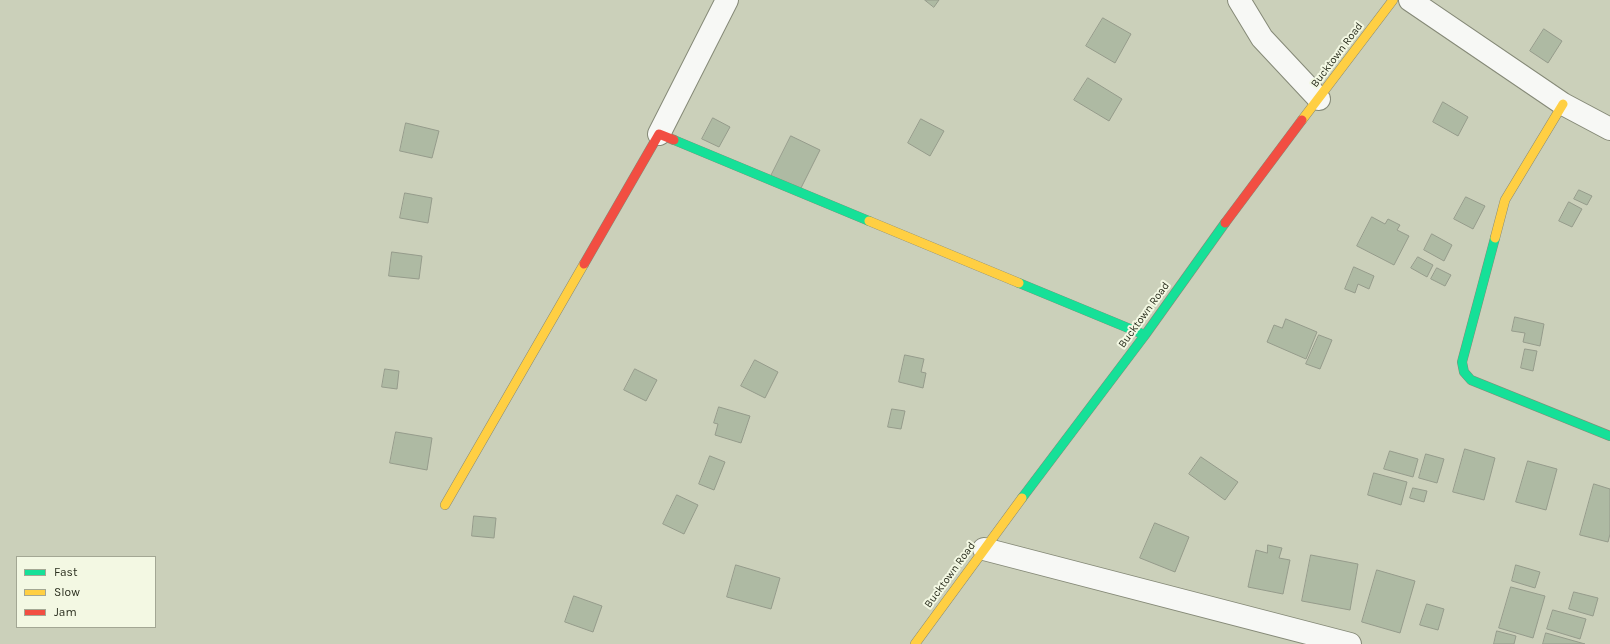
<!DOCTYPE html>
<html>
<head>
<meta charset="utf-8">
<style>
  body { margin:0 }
  #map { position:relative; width:1610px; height:644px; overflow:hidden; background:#cbd0ba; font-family:Karla,sans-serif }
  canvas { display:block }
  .legend { position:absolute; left:16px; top:556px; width:140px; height:72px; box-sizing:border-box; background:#f3f8e3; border:1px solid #a3a794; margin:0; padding:5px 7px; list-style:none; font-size:12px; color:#2a2e1e }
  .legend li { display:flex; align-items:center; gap:8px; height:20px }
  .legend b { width:20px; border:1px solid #a3a794 }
</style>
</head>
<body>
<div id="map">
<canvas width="1610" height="644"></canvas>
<ul class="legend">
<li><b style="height:5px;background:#16e098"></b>Fast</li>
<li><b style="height:5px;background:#ffcf43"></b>Slow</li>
<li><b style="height:5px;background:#f24e42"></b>Jam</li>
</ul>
</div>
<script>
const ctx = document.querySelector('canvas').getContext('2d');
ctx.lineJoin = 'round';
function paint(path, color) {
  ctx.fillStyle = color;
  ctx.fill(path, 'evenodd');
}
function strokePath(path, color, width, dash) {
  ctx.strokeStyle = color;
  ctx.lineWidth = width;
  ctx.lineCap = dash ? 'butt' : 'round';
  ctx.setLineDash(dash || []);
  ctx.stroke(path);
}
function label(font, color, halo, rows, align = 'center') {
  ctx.font = font + ' Karla,sans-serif';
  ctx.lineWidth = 4;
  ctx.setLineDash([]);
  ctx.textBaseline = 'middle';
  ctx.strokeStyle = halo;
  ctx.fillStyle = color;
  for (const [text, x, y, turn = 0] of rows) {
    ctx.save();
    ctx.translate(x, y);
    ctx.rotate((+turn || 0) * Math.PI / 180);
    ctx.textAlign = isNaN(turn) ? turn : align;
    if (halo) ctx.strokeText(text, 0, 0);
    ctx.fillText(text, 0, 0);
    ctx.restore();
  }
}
const building = new Path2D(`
  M925 0H939L934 7Z
  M1103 18 1131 34 1115 63 1086 46Z
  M1544 29 1562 41 1548 63 1530 51Z
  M1088 78 1122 99 1109 121 1074 100Z
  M1443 102 1468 117 1458 136 1433 122Z
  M713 118 730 127 719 147 702 139Z
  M921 119 944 131 930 156 908 143Z
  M406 123 439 131 432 158 400 151Z
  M791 136 820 150 800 190 771 176Z
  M1579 190 1592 196 1587 205 1574 199Z
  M405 193 432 198 428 223 400 218Z
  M1466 197 1485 206 1473 229 1454 219Z
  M1569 202 1582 209 1572 227 1559 221Z
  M1372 217 1385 224 1388 219 1400 225 1397 230 1409 236 1394 265 1357 246Z
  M1432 234 1452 245 1444 261 1424 250Z
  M392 252 422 256 419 279 389 276Z
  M1418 257 1433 265 1427 277 1411 268Z
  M1354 267 1374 276 1369 289 1358 284 1355 293 1345 289Z
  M1437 268 1451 275 1445 286 1431 279Z
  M1515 317 1544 324 1540 346 1523 342 1525 333 1512 331Z
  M1286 319 1317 332 1306 359 1267 342 1274 325 1282 328Z
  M1319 335 1332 340 1320 369 1306 364Z
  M1525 349 1537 351 1533 371 1521 368Z
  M905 355 924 359 921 372 926 373 923 388 899 382Z
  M755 360 778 372 765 398 741 386Z
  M385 369 399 371 397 389 382 387Z
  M635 369 657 380 646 401 624 390Z
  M719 407 750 416 741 443 715 435 718 424 714 423Z
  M892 409 905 411 901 429 888 427Z
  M396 432 432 438 427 470 390 463Z
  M1465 449 1495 458 1484 500 1453 492Z
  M1390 451 1418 459 1413 477 1384 469Z
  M1426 454 1444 459 1437 483 1419 478Z
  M710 456 725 462 714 490 699 484Z
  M1201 457 1238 482 1225 500 1189 474Z
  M1528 461 1557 469 1546 510 1516 502Z
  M1374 473 1407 482 1401 505 1368 495Z
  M1594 484 1610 489V534L1608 542 1580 535Z
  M1413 488 1427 491 1424 502 1410 498Z
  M677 495 698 505 684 534 663 524Z
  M474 516 496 518 494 538 472 536Z
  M1155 523 1189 537 1175 572 1140 558Z
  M1268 545 1282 548 1279 558 1290 560 1283 594 1248 587 1256 550 1267 553Z
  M1311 555 1358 564 1350 610 1302 601Z
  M736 565 780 578 771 609 727 597Z
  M1516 565 1540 572 1535 588 1512 581Z
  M1377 570 1415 581 1400 633 1362 622Z
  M1511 587 1545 596 1533 638 1499 628Z
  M1574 592 1598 598 1593 616 1569 609Z
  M574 596 602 606 593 632 565 622Z
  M1427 604 1444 609 1438 630 1420 625Z
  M1553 610 1586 619 1580 639 1547 629Z
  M1497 631 1516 636 1514 644H1494Z
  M1546 633 1585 644H1543Z`);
paint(building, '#aebaa3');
strokePath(building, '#959b8b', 1);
const street = new Path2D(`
  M1239 0 1262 38 1319 99
  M1410 0 1563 104 1610 129
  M659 134 727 0
  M984 549 1350 644`);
const fast = new Path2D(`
  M674 140 869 221
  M1495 238 1462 362 1464 372 1471 380 1610 436
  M1019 283 1145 335
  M1022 498 1145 335 1225 223`);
const slow = new Path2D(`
  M1302 120 1393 0
  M869 221 1019 283
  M1495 238 1505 200 1563 104
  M445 505 584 264
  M915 644 1022 498`);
const jam = new Path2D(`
  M1225 223 1302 120
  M584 264 659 134 674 140`);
strokePath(street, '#858977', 24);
strokePath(fast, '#858977', 10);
strokePath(slow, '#858977', 10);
strokePath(jam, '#858977', 10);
strokePath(street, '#f7f8f5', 22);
strokePath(fast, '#16e098', 9);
strokePath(slow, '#ffcf43', 9);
strokePath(jam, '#f24e42', 9);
label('11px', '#2a2e1e', '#f3f8e3', [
  ["Bucktown Road",1337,55,-53],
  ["Bucktown Road",1144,315,-54],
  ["Bucktown Road",950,575,-54]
]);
</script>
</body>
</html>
